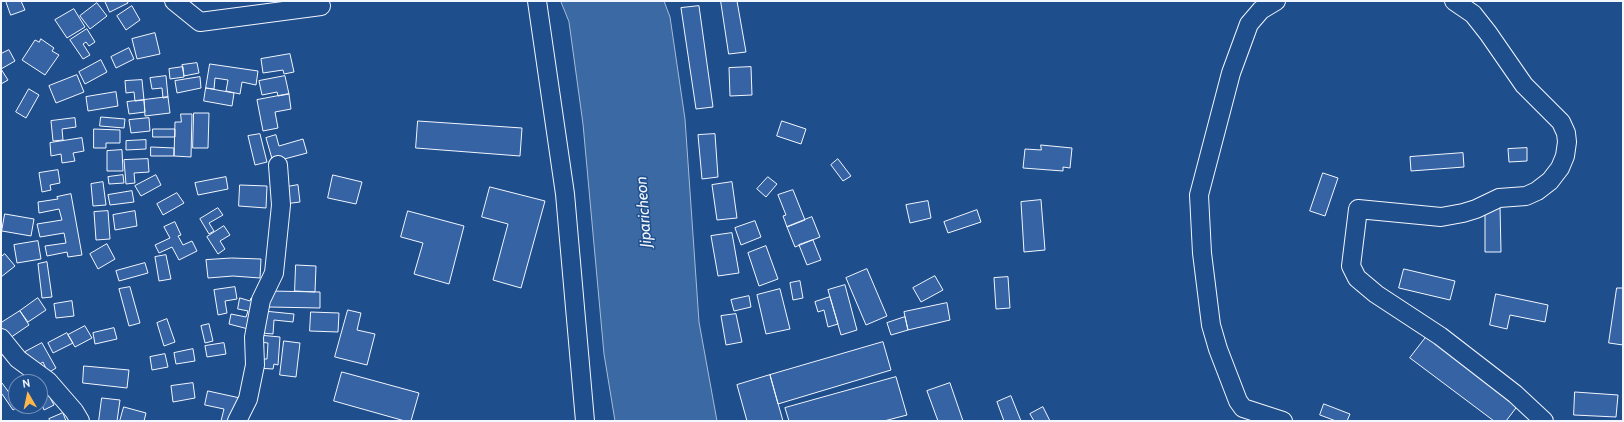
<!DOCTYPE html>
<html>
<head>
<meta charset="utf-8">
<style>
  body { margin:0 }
  #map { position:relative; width:1624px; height:422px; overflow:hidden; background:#1f4e8c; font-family:Cabin,sans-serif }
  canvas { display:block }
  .frame { position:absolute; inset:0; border:2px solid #f2f6ff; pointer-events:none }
  .north { position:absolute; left:8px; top:374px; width:40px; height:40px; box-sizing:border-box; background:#1f4e8c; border:1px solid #7391ba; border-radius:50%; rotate:351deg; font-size:11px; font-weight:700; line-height:16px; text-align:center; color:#f2f6ff }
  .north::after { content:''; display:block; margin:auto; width:14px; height:18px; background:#ffb74d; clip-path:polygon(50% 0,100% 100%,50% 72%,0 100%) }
</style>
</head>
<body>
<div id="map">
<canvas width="1624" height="422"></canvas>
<div class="frame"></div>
<div class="north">N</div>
</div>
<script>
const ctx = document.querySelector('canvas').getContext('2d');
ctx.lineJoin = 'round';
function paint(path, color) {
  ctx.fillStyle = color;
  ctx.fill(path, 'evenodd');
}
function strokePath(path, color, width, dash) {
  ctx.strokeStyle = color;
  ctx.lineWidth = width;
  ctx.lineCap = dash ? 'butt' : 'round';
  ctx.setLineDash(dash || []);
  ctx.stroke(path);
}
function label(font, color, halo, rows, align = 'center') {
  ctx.font = font + ' Cabin,sans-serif';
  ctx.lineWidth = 3;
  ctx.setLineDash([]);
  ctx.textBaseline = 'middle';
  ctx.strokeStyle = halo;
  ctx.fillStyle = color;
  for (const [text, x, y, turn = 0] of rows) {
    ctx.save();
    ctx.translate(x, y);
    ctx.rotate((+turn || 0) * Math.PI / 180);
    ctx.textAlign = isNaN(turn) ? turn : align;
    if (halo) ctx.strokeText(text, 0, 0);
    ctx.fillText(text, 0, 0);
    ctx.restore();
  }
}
const water = new Path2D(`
  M561 1H664L670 17 685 119 699 322 717 421H615L604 354 583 124 569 22Z`);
paint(water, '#3b69a3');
strokePath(water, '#a8bbd7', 1);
const building = new Path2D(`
  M6 1H21L25 10 11 15Z
  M105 1H127L128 3 110 12Z
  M721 1H737L746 52 729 54Z
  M97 3 107 16 90 29 80 16Z
  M132 6 140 20 126 30 117 16Z
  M699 6 713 107 696 109 681 8Z
  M74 9 85 27 67 38 55 20Z
  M87 29 95 42 89 46 86 42 83 44 90 55 83 59 70 40Z
  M155 33 160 54 137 59 132 39Z
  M41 39 54 48 52 51 59 55 45 75 22 60 35 40 39 42Z
  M129 48 134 59 116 68 111 57Z
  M9 50 15 61 1 69 8 80 1 84V54Z
  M290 54 294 72 284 74 283 70 263 73 261 59Z
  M101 60 107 72 85 84 79 72Z
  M197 63 199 73 184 76 182 65Z
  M210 64 258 71 256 85 242 82 240 94 226 91 228 80 215 78 214 89 206 88Z
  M183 67 184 77 170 79 169 69Z
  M751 67 752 95 730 96 729 68Z
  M77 75 84 92 56 103 49 86Z
  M166 76 168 97 163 98 162 88 152 89 150 78Z
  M285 76 289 94 278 96 277 92 262 95 259 81Z
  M200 77 201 88 177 93 175 81Z
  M142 80 144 100 135 101 134 92 126 93 125 81Z
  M206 88 234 93 232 106 204 101Z
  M29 89 39 95 26 118 16 112Z
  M116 92 118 106 88 111 86 97Z
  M289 94 291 109 275 112 278 128 263 131 257 100Z
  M168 97 170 113 145 116 144 100Z
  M144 100 145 112 129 114 127 102Z
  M194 113H209L208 148H193Z
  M181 114H192L191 157 174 156 175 122H181Z
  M101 117 125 119 124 128 100 126Z
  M75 118 76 127 62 129 63 140 53 141 51 121Z
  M149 118 150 131 131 133 129 120Z
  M418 121 522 128 520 156 416 148Z
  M782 121 806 129 801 144 777 136Z
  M94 129 120 130V143H106V148H94Z
  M153 129H175V137H153Z
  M260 134 267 162 255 165 248 136Z
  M715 134 718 177 702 179 698 135Z
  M276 135 279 146 303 139 307 153 273 162 266 138Z
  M82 138 84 151 73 153 75 161 62 163 61 154 51 156 50 143Z
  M146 140V149L126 150V141Z
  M1041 145 1072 148 1070 168 1063 167V171L1023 168 1025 149 1041 150Z
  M151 147 174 148V156H151Z
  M1527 148V161L1509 162 1508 149Z
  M122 150 123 171H107V151Z
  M1463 153 1464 167 1411 171 1410 157Z
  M148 159 149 172 134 173 135 183 126 184 124 160Z
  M838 159 851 176 843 181 831 165Z
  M58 170 60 183 50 185 51 190 42 192 39 173Z
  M1323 173 1338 178 1325 216 1310 211Z
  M123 175 124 183 109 184 108 177Z
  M156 175 161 185 141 196 135 186Z
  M333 175 362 182 356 204 328 198Z
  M226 177 228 189 198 195 195 183Z
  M768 177 777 184 766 197 757 189Z
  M103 182 106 205 93 206 91 184Z
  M732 182 737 218 717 220 712 185Z
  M240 185 267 186 266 208 239 206Z
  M298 185 300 202 284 204 281 188Z
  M490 187 545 201 521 288 493 280 508 224 482 217Z
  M793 190 805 220 787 227 783 216 786 215 778 195Z
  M132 191 134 202 110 205 108 195Z
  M177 193 184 203 163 215 157 204Z
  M71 194 82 255 68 257 67 252 47 256 45 246 66 243 64 233 40 237 37 224 62 220 59 209 39 213 38 202 58 199 57 197Z
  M1041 200 1045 250 1024 252 1021 202Z
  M928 201 931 218 910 223 906 205Z
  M1500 206 1501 252H1485V207Z
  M218 208 223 215 209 223 214 231 209 234 200 219Z
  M977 210 981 222 948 233 944 222Z
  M108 211 110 239 96 240 94 212Z
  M135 211 137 226 115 230 113 215Z
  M408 211 464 226 449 284 414 274 423 243 401 237Z
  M5 214 34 219 31 236 2 231Z
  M812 217 820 237 795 247 787 227Z
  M755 221 761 237 741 245 735 228Z
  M175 222 181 235 178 236 183 245 192 241 197 251 179 260 172 247 159 253 155 245 170 238 164 227Z
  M224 226 230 235 220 241 225 249 218 254 207 237Z
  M732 233 739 273 718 276 711 236Z
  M813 240 821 260 807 265 799 245Z
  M38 241 41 259 17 263 14 245Z
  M107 244 115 259 98 269 90 254Z
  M766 246 778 279 759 286 748 253Z
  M5 254 15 266 1 277V257Z
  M166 255 171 279 159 281 155 257Z
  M232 258 261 259 260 278 233 276 208 278 206 260Z
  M47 262 52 297 42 298 38 264Z
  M145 263 148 273 119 281 116 271Z
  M296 265 316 266 315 292 295 291Z
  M867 269 887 316 866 325 846 278Z
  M1404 269 1455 281 1450 300 1399 288Z
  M935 276 943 290 921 302 913 288Z
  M1008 277 1010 308 996 309 994 278Z
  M800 281 803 298 793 300 790 283Z
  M845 285 857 330 841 335 828 290Z
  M130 287 140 323 129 326 119 289Z
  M235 287 237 299 225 301 227 313 218 315 214 290Z
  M1617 288H1623V345L1609 343Z
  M780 289 790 329 766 334 757 295Z
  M270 291 320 292V308L269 307Z
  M1496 294 1548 305 1545 322 1510 315 1507 329 1490 325Z
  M749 296 751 307 734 311 731 300Z
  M830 297 838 324 828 327 824 310 818 312 815 302Z
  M38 298 46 310 28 322 20 311Z
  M240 298 250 301 251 298 259 299 252 330 229 324 231 314 246 317 248 311 238 309Z
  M72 301 74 316 56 318 54 304Z
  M947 303 950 320 908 330 904 312Z
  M348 310 361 313 357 330 375 334 367 365 335 357Z
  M20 311 29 325 7 340 1 331V323Z
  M264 311 294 314 293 322 274 320 273 334 262 333Z
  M311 312 339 313 338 332 310 331Z
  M736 314 742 342 726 345 721 316Z
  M905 317 908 330 891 335 887 323Z
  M167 319 175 342 164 346 157 323Z
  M209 324 213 341 205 343 201 326Z
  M85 326 92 338 75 347 68 335Z
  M114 328 117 339 95 344 93 333Z
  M67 333 73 343 53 353 48 343Z
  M259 335 280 337 278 365 274 364 273 369 257 368V359H267L268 343 259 342Z
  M1427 336 1519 404 1506 421H1494L1410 358Z
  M284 341 300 343 296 377 280 375Z
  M883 342 891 370 778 404 770 375Z
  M42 343 56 368 48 373 43 362 33 368 25 352Z
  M224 343 226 354 207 357 205 346Z
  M193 349 195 361 176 364 174 353Z
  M165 354 168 367 152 370 150 357Z
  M84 366 129 370 127 388 83 383Z
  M342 372 419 393 411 421H405L334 401Z
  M770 375 783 421H747L737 385Z
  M896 377 907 415 884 421H789L785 408Z
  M1 383H2L16 402V406H19L13 410 2 394 1 395Z
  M193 383 195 398 173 402 171 386Z
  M950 383 963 421H938L927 391Z
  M46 390 54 405 44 410 42 405H40V393Z
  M208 391 240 398 235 421H221L224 409 205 405Z
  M1575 392 1618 395 1616 417 1574 415Z
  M1011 396 1021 421H1004L997 402Z
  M102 398 120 400 117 421H99Z
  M1324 404 1350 414 1347 421H1336L1320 415Z
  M23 406H39L26 412Z
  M124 407 146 413 144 421H120Z
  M1043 407 1050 421H1034L1030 414Z
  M63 413 66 421H50L49 419Z`);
paint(building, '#3563a3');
strokePath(building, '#f2f6ff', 1);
const minor = new Path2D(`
  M174 1 200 22 321 6
  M537 1 565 194 585 421
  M1276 1 1261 10 1249 24 1231 73 1199 195 1202 253 1211 325 1218 349 1238 401 1243 408 1283 421
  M1454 1 1473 14 1488 33 1524 85 1561 122 1566 133 1567 142 1565 156 1560 168 1550 181 1537 191 1526 196 1499 198 1476 209 1463 213 1441 217 1358 209 1351 266 1357 278 1376 294 1440 336 1515 394 1544 421
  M1 338 18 359 48 381 74 411 80 421
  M237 421 248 399 255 365 254 337 261 300 274 273 281 205 278 165`);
strokePath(minor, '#f2f6ff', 20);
strokePath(minor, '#1f4e8c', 18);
label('italic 16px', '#f2f6ff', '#1f4e8c', [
  ["Jiparicheon",644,212,-94]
]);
</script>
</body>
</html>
